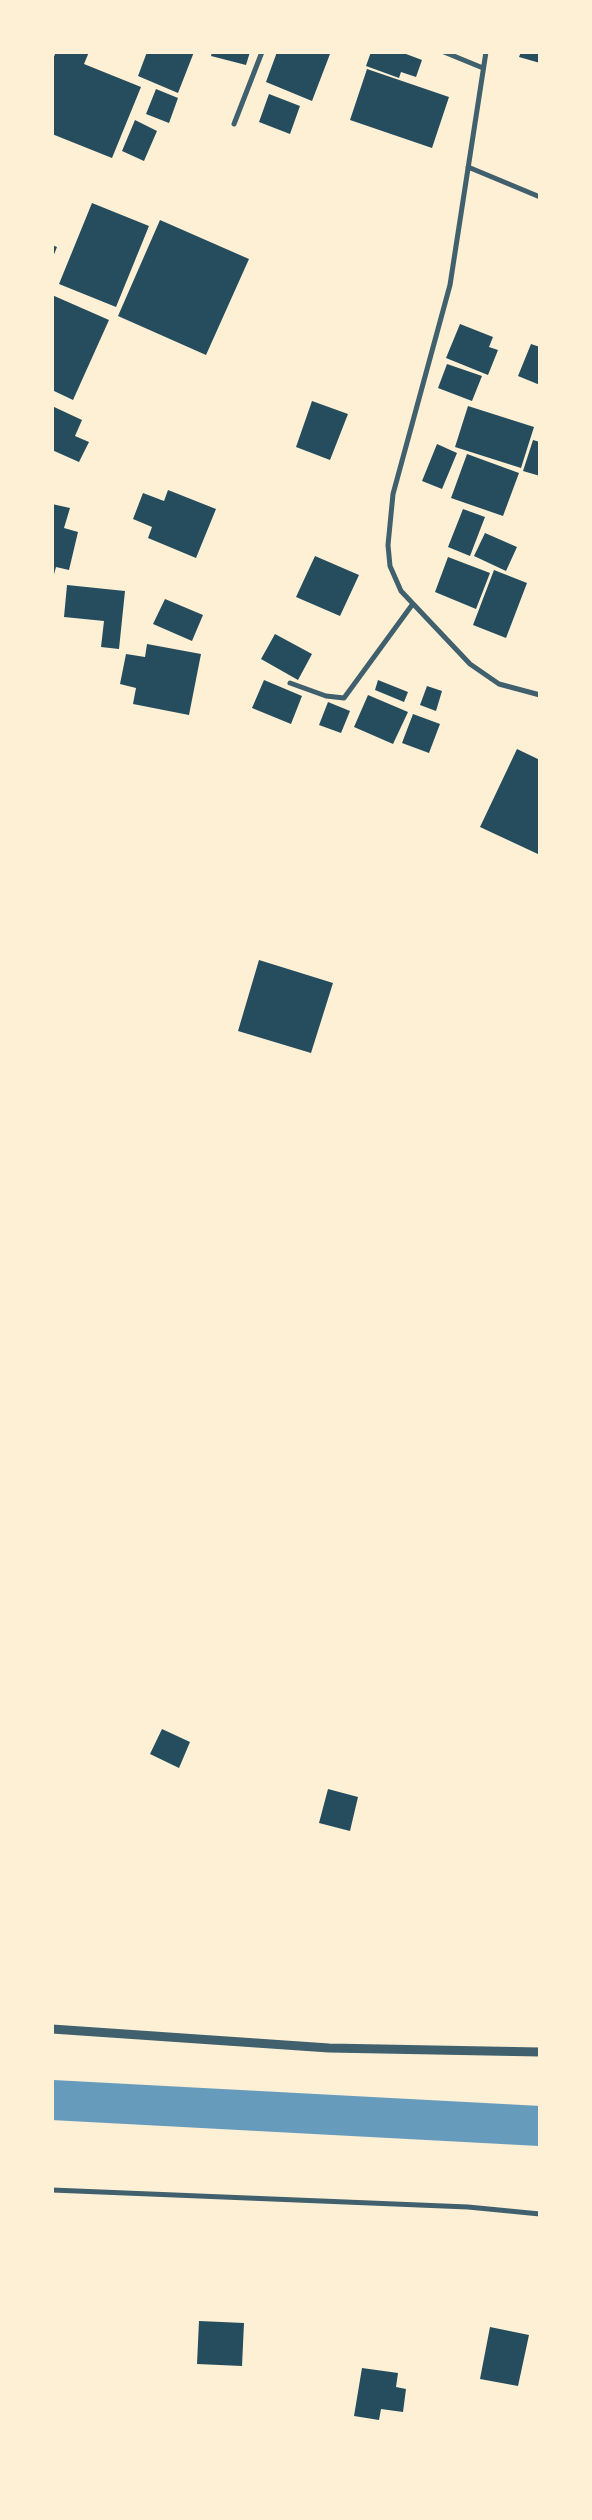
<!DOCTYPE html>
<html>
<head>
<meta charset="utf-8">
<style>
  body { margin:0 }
  #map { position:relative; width:592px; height:2520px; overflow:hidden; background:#fdf0d5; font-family:Barlow,sans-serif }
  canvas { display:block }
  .frame { position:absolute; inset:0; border:54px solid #fdf0d5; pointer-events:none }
</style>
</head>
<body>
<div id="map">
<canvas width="592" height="2520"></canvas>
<div class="frame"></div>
</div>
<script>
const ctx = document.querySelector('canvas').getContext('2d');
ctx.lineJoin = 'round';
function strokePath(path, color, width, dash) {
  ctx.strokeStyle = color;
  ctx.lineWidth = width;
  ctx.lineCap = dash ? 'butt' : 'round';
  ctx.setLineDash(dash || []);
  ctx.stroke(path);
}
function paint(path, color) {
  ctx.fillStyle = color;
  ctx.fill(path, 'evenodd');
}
strokePath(new Path2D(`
  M52 2100 540 2126`), '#669bbc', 40);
paint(new Path2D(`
  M56 52H89L84 64 141 87 112 158 52 134V61Z
  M147 52H194L178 93 138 76Z
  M212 52H250L246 65 211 56Z
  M277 52 330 54 312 101 266 82Z
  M371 52H407L406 54 422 60 416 77 401 72 399 78 366 66Z
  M521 52H540V63L519 57Z
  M367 69 449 97 432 148 350 120Z
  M156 89 178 98 169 123 146 114Z
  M269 94 300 106 290 134 259 122Z
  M135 120 157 131 144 161 122 151Z
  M92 203 149 226 116 307 59 284Z
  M160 220 249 259 206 355 118 316Z
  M52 245 57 247 53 257H52Z
  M52 295 109 320 73 400 52 390Z
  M460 324 493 337 489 347 498 350 488 375 446 358Z
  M531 344 540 347V385L518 376Z
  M447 364 482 376 472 401 438 388Z
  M312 401 348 414 330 460 296 447Z
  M52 406 82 420 75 436 89 442 79 462 52 450Z
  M468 406 534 427 521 468 455 447Z
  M533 440 540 442V476L523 471Z
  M437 444 457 453 442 489 422 481Z
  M467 454 519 473 503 516 451 498Z
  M168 490 216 509 196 558 148 538 152 527 133 519 143 493 164 501Z
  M52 504 70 508 64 528 78 532 69 570 56 567 53 578Z
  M463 509 485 517 470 556 448 547Z
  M485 533 517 547 506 571 474 556Z
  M315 556 359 575 340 616 296 597Z
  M448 557 490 573 476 609 435 592Z
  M494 570 527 583 506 638 473 625Z
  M67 585 125 591 119 649 101 647 104 621 64 617Z
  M165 599 203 615 192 641 153 624Z
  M275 634 312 654 298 680 261 659Z
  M147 644 201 654 189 715 133 704 136 688 120 684 126 654 145 657Z
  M264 680 302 696 291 724 252 708Z
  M378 680 408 692 404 702 375 690Z
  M427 686 442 691 436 711 420 705Z
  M368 695 408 712 393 744 354 727Z
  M328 702 350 711 341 733 319 725Z
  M413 714 440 724 429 753 402 743Z
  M517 749 540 760V855L480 827Z
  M259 960 333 983 311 1053 238 1031Z
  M162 1729 190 1742 179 1768 150 1754Z
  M328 1789 358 1797 350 1831 319 1823Z
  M199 2321 244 2323 242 2366 197 2364Z
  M490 2327 529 2335 518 2386 480 2379Z
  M362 2368 398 2373 396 2387 406 2389 403 2412 381 2409 379 2420 354 2416Z`), '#264d5e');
strokePath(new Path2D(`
  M444 52 483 68
  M486 52 450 285 393 494 388 545 390 566 401 591 470 664 499 684 540 695
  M234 124 262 52
  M468 167 540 197
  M290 683 326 696 344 698 412 605
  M52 2190 468 2207 540 2214`), '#3f606c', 5);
strokePath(new Path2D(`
  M52 2029 329 2048 540 2052`), '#3f606c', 9);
</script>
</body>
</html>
